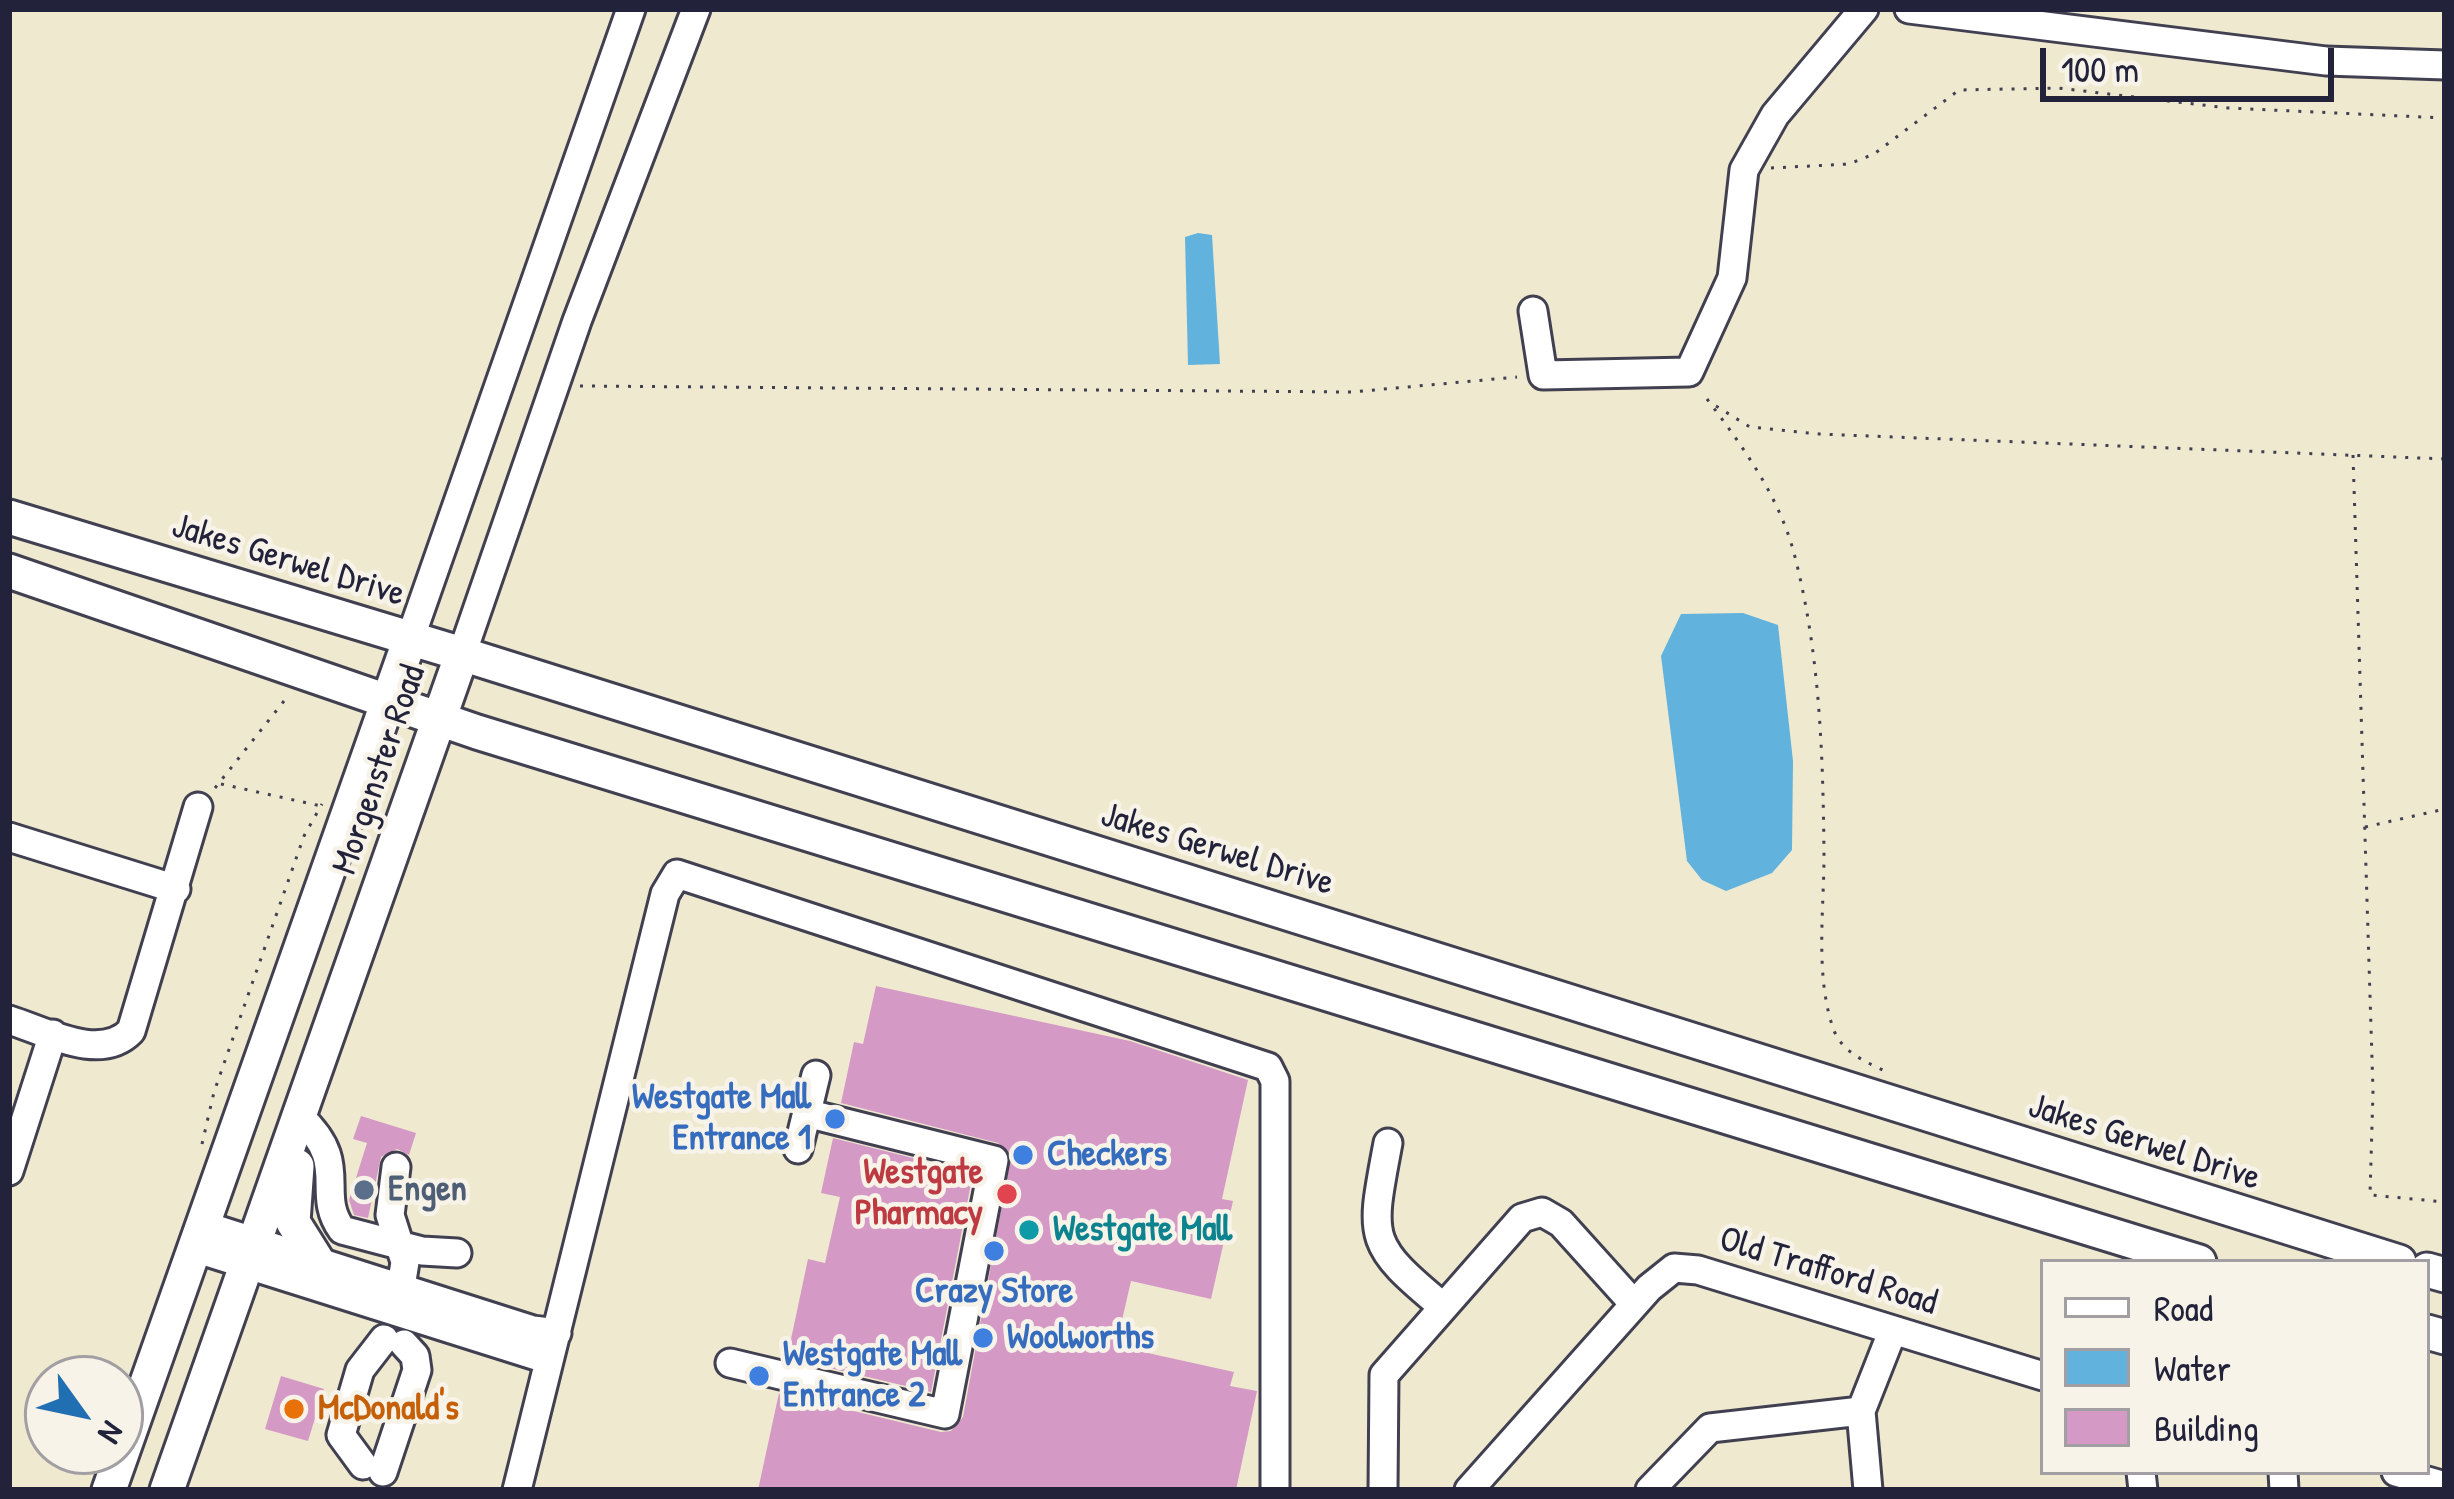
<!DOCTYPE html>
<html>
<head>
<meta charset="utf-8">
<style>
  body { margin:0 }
  #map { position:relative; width:2454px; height:1499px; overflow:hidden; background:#efe9d0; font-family:"Patrick Hand",sans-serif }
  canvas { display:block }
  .frame { position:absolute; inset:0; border:12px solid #22223b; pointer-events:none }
  .legend { position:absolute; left:2040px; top:1259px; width:390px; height:216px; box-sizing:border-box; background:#f7f3e8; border:3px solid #a29fa3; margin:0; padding:15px 21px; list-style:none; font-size:36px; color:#22223b }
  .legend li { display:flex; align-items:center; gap:24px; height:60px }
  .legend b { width:60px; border:3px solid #a29fa3 }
  .north { position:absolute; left:24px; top:1355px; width:120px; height:120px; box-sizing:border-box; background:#f7f3e8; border:3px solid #a29fa3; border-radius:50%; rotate:123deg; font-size:33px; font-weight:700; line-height:48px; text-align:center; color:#22223b }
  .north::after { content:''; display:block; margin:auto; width:42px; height:54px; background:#1f6fb2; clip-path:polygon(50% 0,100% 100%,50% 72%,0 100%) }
  .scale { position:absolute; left:2040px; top:48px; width:294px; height:54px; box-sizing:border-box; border:6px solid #22223b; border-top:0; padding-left:15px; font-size:36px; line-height:42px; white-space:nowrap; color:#22223b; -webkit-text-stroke:9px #f7f3e8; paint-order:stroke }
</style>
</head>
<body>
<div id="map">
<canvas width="2454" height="1499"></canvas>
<div class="frame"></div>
<ul class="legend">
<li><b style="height:15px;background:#fff"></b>Road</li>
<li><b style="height:33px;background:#61b2dc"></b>Water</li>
<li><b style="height:33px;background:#d599c6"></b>Building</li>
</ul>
<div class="north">N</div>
<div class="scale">100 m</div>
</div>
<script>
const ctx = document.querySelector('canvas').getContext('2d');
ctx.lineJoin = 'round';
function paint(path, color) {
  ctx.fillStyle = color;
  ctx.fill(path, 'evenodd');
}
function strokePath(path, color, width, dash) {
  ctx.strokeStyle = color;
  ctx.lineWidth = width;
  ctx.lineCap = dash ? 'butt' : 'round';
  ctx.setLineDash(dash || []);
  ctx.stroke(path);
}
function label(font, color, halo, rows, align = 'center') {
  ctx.font = font + ' "Patrick Hand",sans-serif';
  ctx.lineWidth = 9;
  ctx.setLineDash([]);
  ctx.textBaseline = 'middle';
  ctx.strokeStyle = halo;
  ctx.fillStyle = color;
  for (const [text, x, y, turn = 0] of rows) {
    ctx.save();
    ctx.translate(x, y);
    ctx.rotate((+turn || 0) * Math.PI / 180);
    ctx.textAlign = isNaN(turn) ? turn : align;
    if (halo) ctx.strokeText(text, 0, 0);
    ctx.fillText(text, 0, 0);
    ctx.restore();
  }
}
paint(new Path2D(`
  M1198 233 1212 235 1220 364 1188 365 1185 237Z
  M1743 613 1778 625 1793 761 1792 850 1772 873 1726 891 1702 880 1687 861 1661 656 1681 614Z`), '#61b2dc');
paint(new Path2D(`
  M876 986 1130 1041 1248 1080 1222 1199 1233 1201 1211 1299 1131 1281 1116 1346 1234 1372 1230 1386 1257 1391 1236 1490H758L779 1393 941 1432 951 1431 963 1417 1011 1156 998 1143 841 1103 854 1042 863 1044Z
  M361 1116 416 1133 409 1155 397 1149 381 1157 368 1218 354 1215 349 1200 367 1143 353 1139Z
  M833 1138 973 1173 931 1392 787 1358 808 1259 825 1263 840 1197 821 1193Z
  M281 1376 324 1389 308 1441 265 1429Z`), '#d599c6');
const minor = new Path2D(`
  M1909 9 2326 61 2445 65
  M1533 311 1543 375 1689 372 1732 278 1744 170 1775 115 1864 9
  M410 639 631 9
  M462 654 577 321 696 9
  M9 837 176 889
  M9 1020C45 1031 100 1063 131 1031L198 807
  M300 1117C352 1165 314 1191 342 1230L422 1251 457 1253
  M1388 1143C1370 1239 1366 1243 1442 1306
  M798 1149 816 1075
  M396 1167 390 1215 405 1262 398 1306
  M9 1171 53 1034
  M203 1225 533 1330 557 1333
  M194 1248 549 1360
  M730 1363 945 1414 994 1160 810 1114
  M363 1465 341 1435 360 1370 384 1339
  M383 1472 417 1370 415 1356 404 1344
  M2141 1472 2143 1490
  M2283 1472 2284 1490
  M2396 1472 2445 1486
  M517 1490 665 894 677 874 1268 1067 1275 1081V1490
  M1383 1490 1384 1375 1522 1218 1542 1212 1561 1223 1634 1304
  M1469 1490 1649 1288 1674 1268 1698 1270 2043 1376
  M1650 1490 1710 1428 1861 1411
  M1868 1490 1861 1411 1893 1330`);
const major = new Path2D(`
  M9 517 462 654 2399 1262
  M9 571 477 732 2199 1262
  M297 1166 293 1222 320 1265
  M2427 1270 2445 1275
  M2427 1332 2445 1337
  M109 1490 410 639
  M167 1490 462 654`);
strokePath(minor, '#414051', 33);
strokePath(major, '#414051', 39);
strokePath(new Path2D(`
  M1771 168 1849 164 1874 154 1959 90 2058 88 2228 108 2445 118
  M580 386 1352 392 1517 377
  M1707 399C1743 447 1780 497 1795 557 1820 655 1823 755 1824 855 1824 910 1815 975 1833 1028 1841 1052 1866 1062 1887 1072
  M1716 406 1750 427 1819 434 2445 459
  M2353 455 2373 1091 2370 1195 2445 1202
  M221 784 321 806
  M215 788 288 696
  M2365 827 2445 809
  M202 1144 214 1092 304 836 322 804`), '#414051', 3, [3, 9]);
strokePath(minor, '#fff', 27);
strokePath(major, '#fff', 33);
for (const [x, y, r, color] of [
  [835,1119,12,"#3f7fe0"],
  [1023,1155,12,"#3f7fe0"],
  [364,1190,12,"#5c6f8a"],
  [1007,1194,12,"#e0444e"],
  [1029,1230,12,"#0f9aa8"],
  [994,1251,12,"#3f7fe0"],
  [983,1338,12,"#3f7fe0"],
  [759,1376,12,"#3f7fe0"],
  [294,1409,12,"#e8710a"]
]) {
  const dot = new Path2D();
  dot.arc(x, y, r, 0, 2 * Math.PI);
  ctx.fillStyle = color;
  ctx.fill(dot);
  strokePath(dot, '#f7f3e8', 4.5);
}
label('36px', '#22223b', '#f7f3e8', [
  ["Jakes Gerwel Drive",288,561,17],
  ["Morgenster Road",380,770,-71],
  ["Jakes Gerwel Drive",1217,850,17],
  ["Jakes Gerwel Drive",2144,1143,18],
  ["Old Trafford Road",1828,1272,17]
]);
label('bold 36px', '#366cbe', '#f7f3e8', [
  ["Westgate Mall",811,1098,"right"],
  ["Entrance 1",811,1139,"right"],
  ["Checkers",1047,1155],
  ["Crazy Store",994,1292,"center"],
  ["Woolworths",1007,1338],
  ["Westgate Mall",783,1355],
  ["Entrance 2",783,1396]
], 'left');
label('bold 36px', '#be3a42', '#f7f3e8', [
  ["Westgate",983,1173],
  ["Pharmacy",983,1214]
], 'right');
label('bold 36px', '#4e5e75', '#f7f3e8', [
  ["Engen",388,1190]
], 'left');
label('bold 36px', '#0d838f', '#f7f3e8', [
  ["Westgate Mall",1053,1230]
], 'left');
label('bold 36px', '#c56008', '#f7f3e8', [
  ["McDonald's",318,1409]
], 'left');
</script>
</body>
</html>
